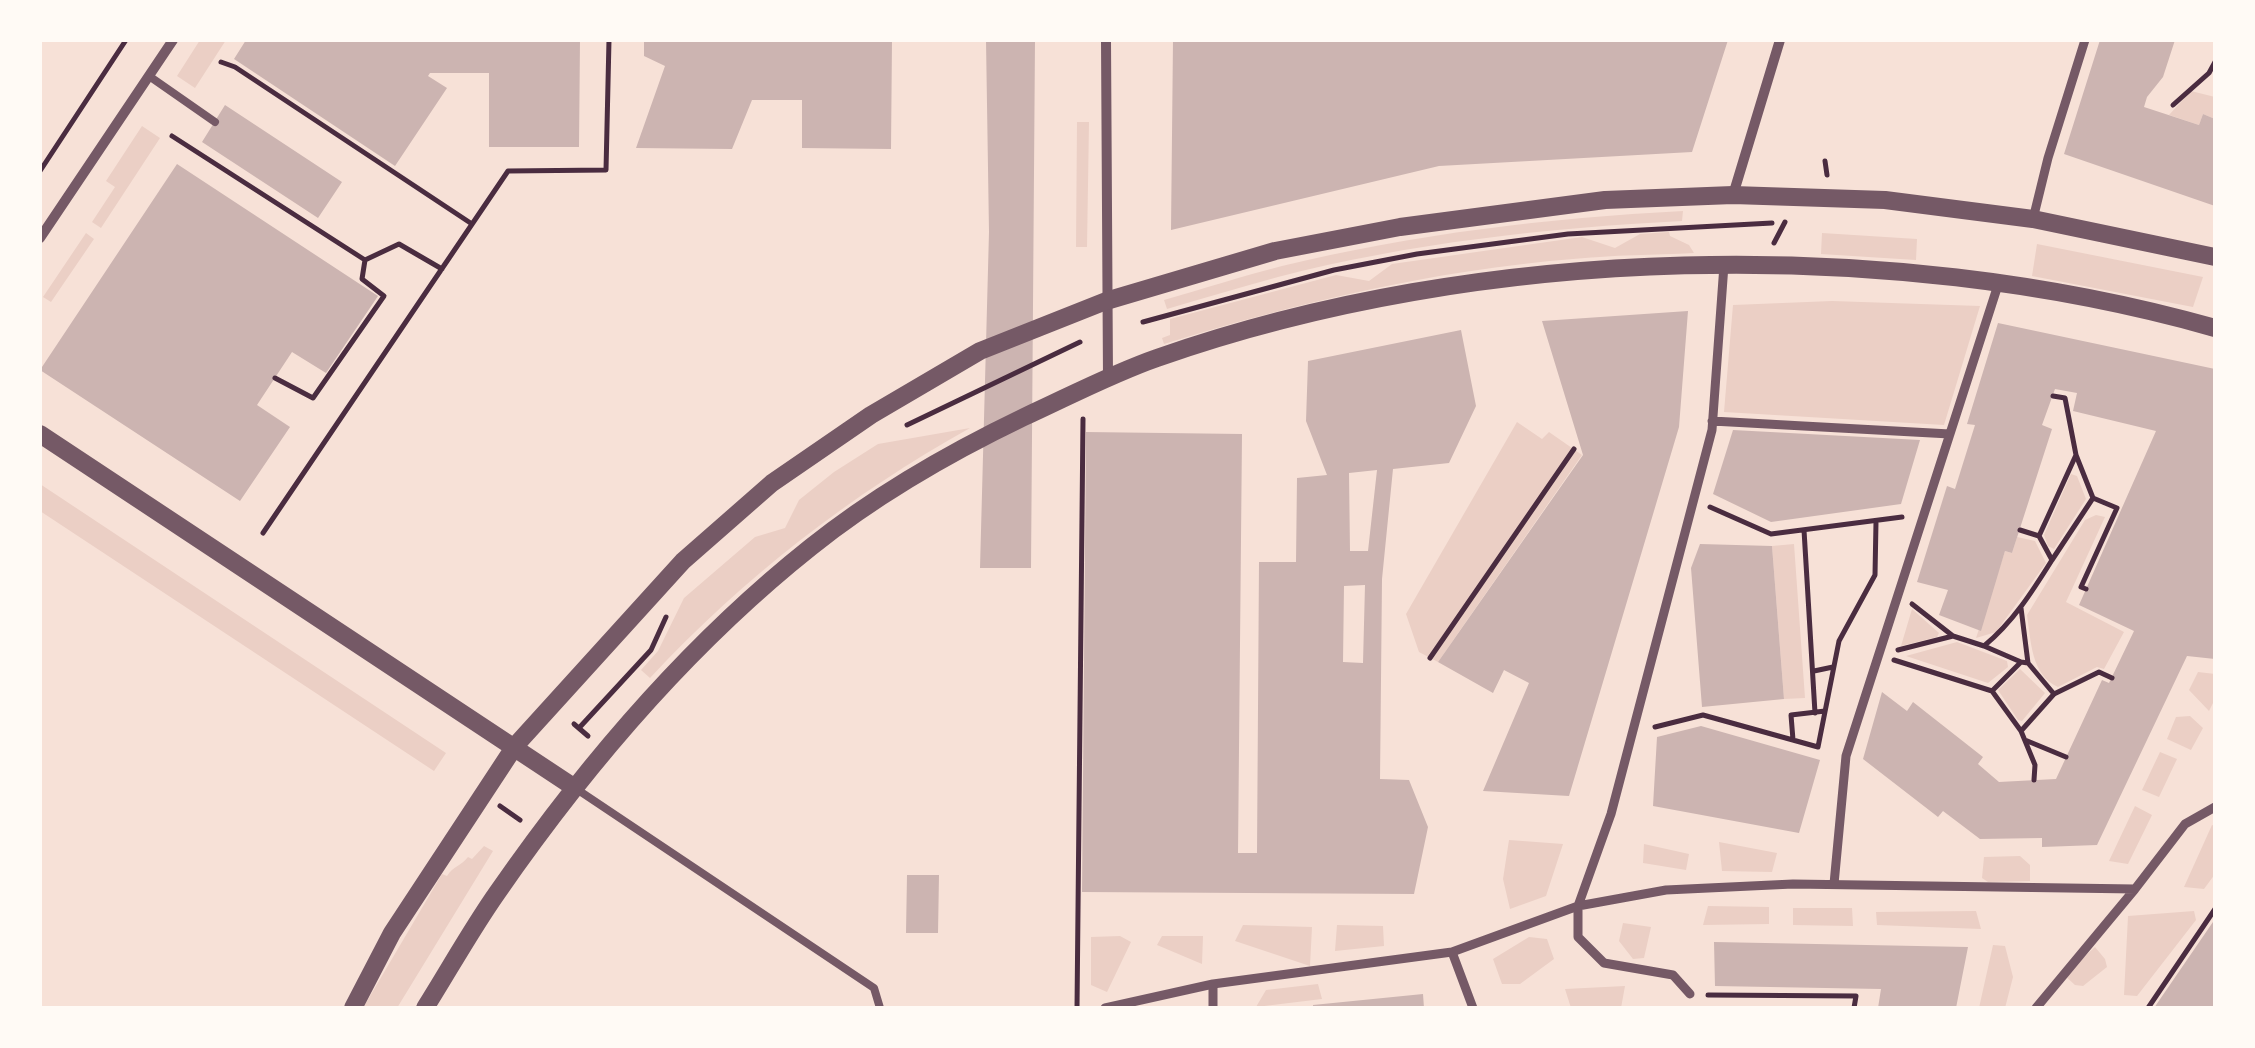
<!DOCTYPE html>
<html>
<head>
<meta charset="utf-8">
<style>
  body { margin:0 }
  #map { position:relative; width:2255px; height:1048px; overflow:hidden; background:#f7e1d7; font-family:Montserrat,sans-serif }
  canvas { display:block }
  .frame { position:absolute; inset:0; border:42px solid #fffaf5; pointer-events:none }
</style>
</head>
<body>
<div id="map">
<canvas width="2255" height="1048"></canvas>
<div class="frame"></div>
</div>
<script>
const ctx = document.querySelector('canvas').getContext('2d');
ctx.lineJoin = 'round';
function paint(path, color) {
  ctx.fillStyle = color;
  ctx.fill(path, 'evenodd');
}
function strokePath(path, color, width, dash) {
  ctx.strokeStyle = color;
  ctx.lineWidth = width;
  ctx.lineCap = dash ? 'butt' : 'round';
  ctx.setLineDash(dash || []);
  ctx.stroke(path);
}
paint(new Path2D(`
  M200 40H226L195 88 177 76Z
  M2191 91 2215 97V119L2203 114 2199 125 2169 115Z
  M1077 122H1089L1087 247H1076Z
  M142 126 160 138 101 228 92 222 115 187 106 181Z
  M1683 211 1682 221C1547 228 1409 243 1278 277 1241 287 1204 298 1167 309L1164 300C1203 289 1242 276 1282 266 1414 234 1548 218 1683 211Z
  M1669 232 1670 236 1689 245 1694 253C1654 255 1613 255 1573 259 1435 270 1296 303 1164 344L1162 338 1170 335V319L1336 275 1369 281 1392 264 1582 237 1615 248 1640 234Z
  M86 233 94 239 51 302 43 297Z
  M1822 233 1917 239 1916 260 1821 254Z
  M2037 244 2203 277 2193 307 2032 276Z
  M1832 301 1980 306 1944 425 1724 412 1733 305Z
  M1517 422 1542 439 1549 432 1582 455 1438 662 1419 652 1406 614Z
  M970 428C850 495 744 577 650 678L641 670 658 651 684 598 755 537 785 528 799 500 834 472 878 444Z
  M2071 474 2077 476 2086 499 2054 549 2048 546 2044 535Z
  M40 484 446 753 434 771 40 511Z
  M2096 515 2105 517 2066 602 2124 632 2104 669 2097 667 2058 687C2031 675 2031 641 2027 615L2085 520Z
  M2017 537 2035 541 2046 563 1996 632 1976 638 2005 551 2012 553Z
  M1794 544 1805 698 1784 699 1772 546Z
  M1912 609 1939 633 1937 637 1901 646Z
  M1957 642 2007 661 2008 667 1988 683 1906 656Z
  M2020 669 2045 693 2022 721 2018 720 1998 690Z
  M2198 672 2215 674V699L2209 711 2189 690Z
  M2190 716 2203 728 2191 750 2167 739 2176 717Z
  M2160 752 2177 759 2159 797 2142 790Z
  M2135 806 2152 815 2128 864 2109 861Z
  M2212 825 2215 826V874L2204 889 2184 887Z
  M1509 840 1563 844 1546 896 1510 909 1503 879Z
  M1719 842 1777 853 1772 872 1722 871Z
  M1644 844 1689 854 1686 870 1643 863Z
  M484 846 493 851 397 1008H363L442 874 447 876C453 866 460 867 468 857L472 859Z
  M2020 856 2030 865V881L1988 882 1982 878 1984 857Z
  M1708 906 1769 907V924L1703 925Z
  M1793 908H1852L1853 926 1793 925Z
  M1976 911 1981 929 1877 925 1876 912Z
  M2194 911 2196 920 2137 996 2124 995 2128 916Z
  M1623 923 1651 927 1644 958 1633 959 1619 941Z
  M1243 925 1312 927 1310 966 1235 941Z
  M1337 925 1383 926 1384 946 1335 951Z
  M1120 936 1131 942 1107 992 1091 985V937Z
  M1162 936H1203L1202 964 1157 945Z
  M1529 937 1547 939 1554 959 1520 984H1502L1493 959Z
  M1993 945 2005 946 2013 977 2005 1008H1979Z
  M2095 947 2105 959 2107 967 2083 986 2075 985 2064 975Z
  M1318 984 1322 999 1256 1007 1266 990Z
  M1625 986 1621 1008H1571L1565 989Z`), '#ebcfc5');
paint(new Path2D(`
  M246 40H580L579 147H489V73H430L428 76 447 88 395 166 234 59Z
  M644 40H892L891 149 802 148V100H752L732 149 636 148 665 66 644 56Z
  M986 40H1035L1031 568H980L989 232Z
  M1173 40H1728L1692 152 1439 166 1171 230Z
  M2100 40H2175L2163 77 2147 97 2144 107 2199 125 2203 114 2215 119V206L2064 154Z
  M225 105 342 182 318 218 202 142Z
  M177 164 378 296 326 373 292 352 257 405 290 427 240 501 40 370Z
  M1688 311 1679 427 1569 796 1483 791 1529 683 1504 670 1493 693 1438 662 1583 455 1542 321Z
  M1998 323 2215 369V659L2187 656 2097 845 2042 847V838L1980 839 1943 811 1938 817 1863 759 1882 692 1907 711 1913 702 1983 757 1978 764 1999 782 2056 779 2102 680 2109 683 2134 631 2079 605 2156 431 2073 411 2077 393 2055 389 2042 425 2052 429 2012 553 2005 551 1981 631 1939 615 1948 590 1917 582 1947 486 1955 489 1975 425 1967 424Z
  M1461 330 1476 406 1449 463 1393 469 1382 579 1380 779 1409 780 1428 827 1414 894 1082 892 1086 432 1242 434 1238 853H1257L1259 562H1296L1297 478 1327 475 1306 421 1308 361ZM1377 470 1368 551H1350L1349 473ZM1365 585 1363 663 1343 662 1344 586Z
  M1733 430 1920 440 1901 504 1771 522 1713 494Z
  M1700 544 1772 546 1784 699 1702 707 1691 568Z
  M1701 726 1820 760 1799 833 1653 806 1657 737Z
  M907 875H939L938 933H906Z
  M2215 919V1008H2154Z
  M1714 942 1968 947 1956 1008H1878L1881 989 1715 986Z
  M1423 994 1424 1008H1313V1005Z`), '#ccb4b1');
strokePath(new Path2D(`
  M221 62 235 67 472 224
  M2173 105 2209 73 2215 62
  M172 136 365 260 399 244 442 269
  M1825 161 1827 175
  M40 171 126 40
  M1774 243 1785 222
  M1143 322 1334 270 1417 254 1568 234 1772 223
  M275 378 313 398 384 296 362 279 365 260
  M907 425 1080 342
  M2076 455 2093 498
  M1710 507 1771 534 1902 517
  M1804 530 1815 713
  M2020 530 2039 536 2076 455 2065 398 2053 396
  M263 533 508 171 606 170 609 40
  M2052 560 2093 498 2117 508 2081 587 2086 589
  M1912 604 1953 636 1984 646C2013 622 2032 592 2052 560L2039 536
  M1898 650 1953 636
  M1430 658 1574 449
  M1894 660 1992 691 2021 662 1984 646
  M2021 662 2028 663 2021 608
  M1814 671 1833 667
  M1992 691 2021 731 2054 694 2028 663
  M2054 694 2099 672 2112 678
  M574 724 588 736
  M1655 727 1703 715 1818 747
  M579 728 651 650 666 617
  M2021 731 2035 765 2034 780
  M1793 740 1791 715 1825 711
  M2025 740 2066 757
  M1818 747 1839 641 1875 575 1876 522
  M500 806 520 820
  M1708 995 1856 996 1854 1008
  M1077 1008 1083 419
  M2148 1008 2215 909`), '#4a2c40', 5);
strokePath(new Path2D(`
  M149 76 215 122
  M575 788 874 988 880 1008`), '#755966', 8);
strokePath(new Path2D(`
  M2033 219 2048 158 2085 40
  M1712 421 1950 434
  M1834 884 1846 756 1998 285
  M1452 952 1473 1008
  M1213 984V1008
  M1690 994 1673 975 1604 963 1578 937V906L1611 814 1712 430 1724 265
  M1105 1008 1213 984 1452 952 1578 906 1666 890 1793 884 2135 889 2185 824 2215 807
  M2036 1008 2135 889`), '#755966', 9);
strokePath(new Path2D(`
  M1106 40 1108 378
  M1733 195 1780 40
  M40 238 173 40`), '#755966', 10);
strokePath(new Path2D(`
  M40 434 575 788
  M353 1008 392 933 515 746 683 561 772 483 871 415 980 351 1106 301 1275 251 1400 227 1605 200 1733 195 1885 200 2033 219 2215 257
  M425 1008C449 970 471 930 497 893 585 766 689 644 811 547 876 495 949 453 1024 417 1068 397 1111 374 1157 358 1481 244 1886 235 2215 328`), '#755966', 18);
</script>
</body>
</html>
